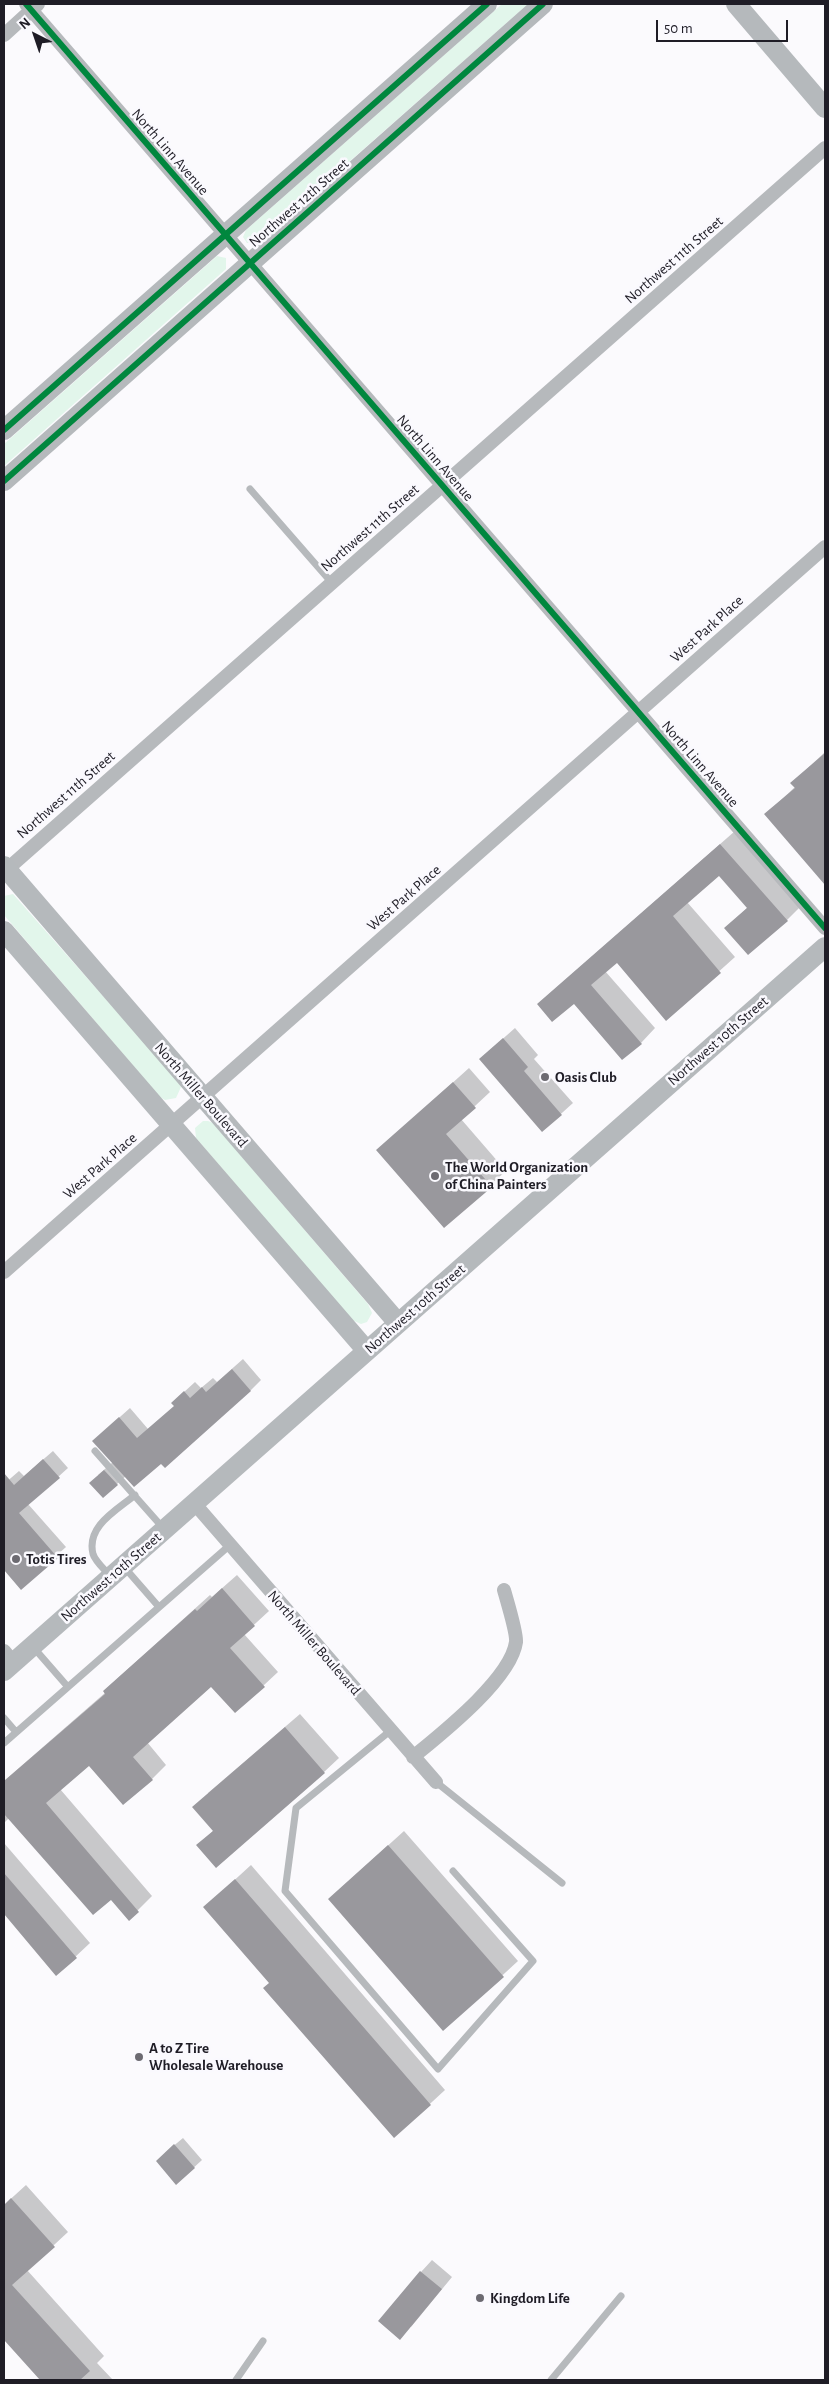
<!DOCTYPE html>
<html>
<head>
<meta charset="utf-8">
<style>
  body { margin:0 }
  #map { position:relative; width:829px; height:2384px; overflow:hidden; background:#fbfafd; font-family:"Alegreya Sans",sans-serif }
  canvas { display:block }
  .frame { position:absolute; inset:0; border:5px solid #1f1d26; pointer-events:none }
  .north { position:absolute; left:10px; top:10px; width:50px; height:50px; -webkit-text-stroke:4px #faf9fe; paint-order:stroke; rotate:319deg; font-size:14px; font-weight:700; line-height:20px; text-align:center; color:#1f1d26 }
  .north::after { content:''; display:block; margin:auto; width:18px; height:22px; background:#1f1d26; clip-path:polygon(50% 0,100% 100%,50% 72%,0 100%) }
  .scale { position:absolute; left:656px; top:20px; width:132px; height:22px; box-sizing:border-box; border:2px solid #1f1d26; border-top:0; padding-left:6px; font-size:15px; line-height:18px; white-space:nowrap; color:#1f1d26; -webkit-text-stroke:4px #faf9fe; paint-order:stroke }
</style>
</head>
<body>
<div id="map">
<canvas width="829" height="2384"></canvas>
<div class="frame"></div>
<div class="north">N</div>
<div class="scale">50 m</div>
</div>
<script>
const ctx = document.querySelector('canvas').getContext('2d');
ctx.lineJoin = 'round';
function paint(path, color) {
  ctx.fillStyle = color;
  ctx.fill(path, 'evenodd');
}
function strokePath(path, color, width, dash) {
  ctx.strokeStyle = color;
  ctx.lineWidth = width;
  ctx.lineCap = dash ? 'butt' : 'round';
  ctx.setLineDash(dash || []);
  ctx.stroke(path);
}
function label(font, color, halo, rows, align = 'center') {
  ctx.font = font + ' "Alegreya Sans",sans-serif';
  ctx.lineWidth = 5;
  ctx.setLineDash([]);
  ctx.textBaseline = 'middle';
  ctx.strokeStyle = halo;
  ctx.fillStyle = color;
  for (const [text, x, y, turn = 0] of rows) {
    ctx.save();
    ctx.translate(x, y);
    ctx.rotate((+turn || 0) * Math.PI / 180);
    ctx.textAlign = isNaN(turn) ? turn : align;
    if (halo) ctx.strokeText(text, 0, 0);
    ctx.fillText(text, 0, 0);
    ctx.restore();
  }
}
paint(new Path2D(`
  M502 4H528L257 243H247L243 237 246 230Z
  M217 256 226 258V269L4 466V444Z
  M13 894 178 1081 181 1087 176 1098 165 1100 160 1097 4 915V896Z
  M203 1121H208L213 1123 368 1304 372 1313 367 1322 361 1324 352 1320 196 1138 195 1128Z`), '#e2f6eb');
paint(new Path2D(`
  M825 752V883L766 814 795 787 792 783Z
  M735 831 801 906 787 920 726 928 748 907 719 874 687 902 735 957 666 1019 617 961 605 971 655 1028 641 1043 574 1002 538 1004Z
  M515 1028 538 1055 534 1059 573 1103 543 1130 480 1059Z
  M469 1068 490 1092 461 1119 506 1171 444 1227 378 1150Z
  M243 1359 261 1380 251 1390 161 1462 126 1476 117 1484 98 1475 113 1462 93 1441 130 1408 148 1429 175 1406 183 1393 195 1382 201 1388 213 1378 217 1382Z
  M53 1451 68 1468 28 1504 66 1547 21 1588 4 1568V1484L19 1471 24 1476Z
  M237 1575 269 1611 244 1634 278 1672 235 1712 211 1685 147 1742 166 1765 152 1779 89 1765 60 1789 152 1896 129 1919 111 1898 9 1818 4 1823V1781L106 1692 104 1691 119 1677 210 1595 212 1597Z
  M300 1714 339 1758 324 1772 198 1845 214 1830 208 1793Z
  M404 1831 518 1961 444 2029 329 1899Z
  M4 1843 90 1943 57 1974 4 1912Z
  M251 1865 445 2090 394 2137 270 1982 205 1907Z
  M183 2138 202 2160 177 2183 165 2153Z
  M26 2185 68 2232 27 2270 104 2356 97 2363 113 2380H42L4 2339V2205Z
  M432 2260 452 2277 411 2327 421 2272Z`), '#0003');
paint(new Path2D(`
  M825 753V885L764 814 795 788 790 783Z
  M720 844 788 921 748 955 724 928 747 908 719 876 673 916 721 973 666 1021 617 963 591 985 642 1044 622 1060 574 1004 552 1022 537 1004Z
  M503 1038 528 1067 524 1071 562 1115 542 1132 479 1059Z
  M453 1082 476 1108 446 1134 492 1187 444 1228 376 1150Z
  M232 1369 251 1391 165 1468 161 1464 134 1487 92 1441 119 1417 137 1438 174 1406 171 1403 184 1391 190 1398 202 1387 206 1392Z
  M43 1459 60 1478 19 1513 58 1558 21 1590 4 1570V1473L14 1485Z
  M104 1470 118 1485 103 1498 89 1483Z
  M222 1588 255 1626 230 1648 265 1687 235 1713 211 1687 133 1757 153 1780 123 1805 89 1766 46 1803 139 1912 129 1921 111 1900 93 1915 4 1814V1781L105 1694 103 1691 195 1609 197 1611Z
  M285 1727 325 1773 216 1868 196 1845 213 1831 192 1807Z
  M388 1845 504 1977 443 2031 328 1899Z
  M4 1873 77 1958 56 1976 4 1914Z
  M235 1879 431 2105 394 2138 263 1988 269 1983 203 1907Z
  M174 2144 195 2168 176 2185 156 2161Z
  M11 2198 55 2247 12 2285 90 2371 80 2380H40L4 2340V2205Z
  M420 2271 442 2289 400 2340 378 2321Z`), '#99989d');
strokePath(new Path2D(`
  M250 489 332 583
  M95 1451 164 1529
  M125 1568 159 1607
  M110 1576C105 1570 95 1561 93 1554 86 1526 117 1510 135 1495
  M34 1648 68 1687
  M4 1718 16 1732
  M390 1731 296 1808 285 1891 438 2069 533 1961 453 1871
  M4 1743 230 1545
  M436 1782 562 1883
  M236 2380 263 2341
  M551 2380 621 2296`), '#b6b9bc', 7);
strokePath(new Path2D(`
  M26 4 825 928
  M4 35 38 4
  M4 872 825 148
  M4 1272 825 547
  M194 1503 436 1782
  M4 1651 13 1662
  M413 1757C441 1734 511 1679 516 1642 517 1633 507 1601 504 1590`), '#b6b9bc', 14);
strokePath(new Path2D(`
  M736 4 825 108
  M4 430 487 4
  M4 481 543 4
  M4 866 398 1323
  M4 931 367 1351
  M4 1671 825 947`), '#b5b9bc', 20);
strokePath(new Path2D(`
  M26 4 825 928
  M4 430 487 4
  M4 481 543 4`), '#00873e', 6);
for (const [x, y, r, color] of [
  [545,1077,5,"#6c6a71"],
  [435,1176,5,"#6c6a71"],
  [16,1559,5,"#6c6a71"],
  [139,2057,5,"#6c6a71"],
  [480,2298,5,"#6c6a71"]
]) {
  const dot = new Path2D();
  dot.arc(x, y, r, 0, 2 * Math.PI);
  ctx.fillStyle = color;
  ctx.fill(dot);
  strokePath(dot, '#faf9fe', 2);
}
label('15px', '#1f1d26', '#faf9fe', [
  ["North Linn Avenue",170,152,49],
  ["Northwest 12th Street",299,203,-41],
  ["Northwest 11th Street",674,260,-41],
  ["North Linn Avenue",435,458,49],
  ["Northwest 11th Street",370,528,-41],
  ["West Park Place",707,629,-42],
  ["North Linn Avenue",700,764,49],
  ["Northwest 11th Street",66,795,-41],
  ["West Park Place",404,898,-41],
  ["Northwest 10th Street",718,1041,-41],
  ["North Miller Boulevard",201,1095,49],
  ["West Park Place",100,1166,-41],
  ["Northwest 10th Street",415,1309,-41],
  ["Northwest 10th Street",111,1577,-41],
  ["North Miller Boulevard",314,1643,49]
]);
label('bold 15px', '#1f1d26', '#faf9fe', [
  ["Oasis Club",555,1077],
  ["The World Organization",445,1167],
  ["of China Painters",445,1184],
  ["Totis Tires",26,1559],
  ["A to Z Tire",149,2048],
  ["Wholesale Warehouse",149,2065],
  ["Kingdom Life",490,2298]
], 'left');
</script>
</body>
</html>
